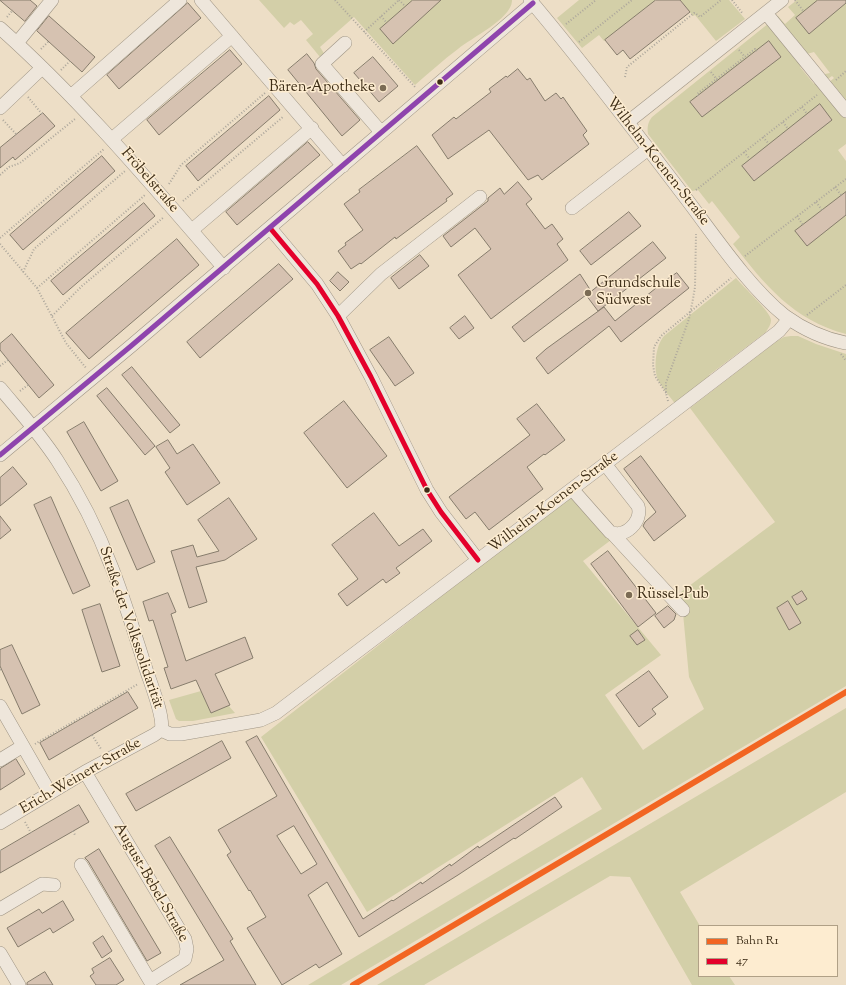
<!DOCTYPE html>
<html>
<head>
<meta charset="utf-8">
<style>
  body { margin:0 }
  #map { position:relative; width:846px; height:985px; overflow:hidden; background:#eddec6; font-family:"Sorts Mill Goudy",serif }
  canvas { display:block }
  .legend { position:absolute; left:698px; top:925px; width:140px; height:52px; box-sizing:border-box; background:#fdecd0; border:1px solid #b0a086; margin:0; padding:5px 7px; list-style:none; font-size:12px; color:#3d2d17 }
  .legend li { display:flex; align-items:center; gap:8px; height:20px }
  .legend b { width:20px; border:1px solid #b0a086 }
</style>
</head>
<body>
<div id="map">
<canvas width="846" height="985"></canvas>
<ul class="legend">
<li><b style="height:5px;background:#f26522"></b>Bahn R1</li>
<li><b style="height:5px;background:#e4002b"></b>47</li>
</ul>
</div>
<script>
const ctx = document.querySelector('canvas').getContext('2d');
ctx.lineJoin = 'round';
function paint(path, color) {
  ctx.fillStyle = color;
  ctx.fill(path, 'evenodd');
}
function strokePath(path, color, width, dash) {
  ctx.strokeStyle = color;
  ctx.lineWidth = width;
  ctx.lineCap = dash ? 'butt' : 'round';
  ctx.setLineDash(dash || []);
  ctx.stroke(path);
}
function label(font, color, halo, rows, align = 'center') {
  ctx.font = font + ' "Sorts Mill Goudy",serif';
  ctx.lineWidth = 3;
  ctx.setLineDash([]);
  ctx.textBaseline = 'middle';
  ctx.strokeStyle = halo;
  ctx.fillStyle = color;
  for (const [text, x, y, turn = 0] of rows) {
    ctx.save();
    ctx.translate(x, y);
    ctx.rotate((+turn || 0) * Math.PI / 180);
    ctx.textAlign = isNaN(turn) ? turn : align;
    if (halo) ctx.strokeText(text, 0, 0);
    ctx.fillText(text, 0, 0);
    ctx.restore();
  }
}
paint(new Path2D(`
  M259 0H512V1C511 19 471 38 458 49 443 60 429 73 415 85L354 17 320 47 325 55 320 57 306 40 313 34 301 20 294 25 290 22 284 28Z
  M579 0H656L604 41 599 35 582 48 557 18Z
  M680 0H729L745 19 716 41 695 15 693 16Z
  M797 0H846V108L827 84 834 78 832 76 825 81 820 75 830 73 814 52 803 55 774 19 778 16 785 24 795 15 788 7Z
  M769 23 803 64 800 67 814 84 817 81 846 116V144L838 150 846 161V334C793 320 765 285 733 244L740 237 712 201 709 204 698 190 692 191 648 134C647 127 648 122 652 117Z
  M736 278C743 287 771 312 771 320 771 325 768 328 766 332L709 375 712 378 676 405C671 398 664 390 659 382 653 371 655 346 664 336Z
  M791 336H798L816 344 846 354V686L341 985H308L602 809 582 777 367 912 261 737 571 495 611 540 583 561 661 655 605 695 643 750 704 709 689 677 681 592 775 522 690 408 777 341 784 337Z
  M201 691 211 713 228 705 235 713 193 721H179L176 719 169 700Z
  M846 708V792L680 892 700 926 699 976H729L735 985H692L630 877 610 876 424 985H377Z`), '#d3cfa8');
const building = new Path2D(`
  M0 0H30L37 6 25 21Z
  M413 0H441L393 44 380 29Z
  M656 0H680L690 12 630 59 623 50 617 55 605 40Z
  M818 0H846V3L809 34 796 18Z
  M188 3 201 18 119 89 107 75Z
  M49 16 95 57 82 72 37 31Z
  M769 41 781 57 702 117 690 102Z
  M230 50 242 64 159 135 147 120Z
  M307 54 314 63 316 69 360 120 342 136 288 70Z
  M373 57 398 86 379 102 354 73Z
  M518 69 527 80 530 78 545 101 556 93 561 99 563 97 587 131 583 135 589 144 542 180 538 175 528 180 489 130 448 159 432 135 454 117 456 119 491 92 489 89 506 76 507 77Z
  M269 96 280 110 198 181 186 166Z
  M820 104 832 120 754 181 742 166Z
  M43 113 55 126 15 160 13 157 0 168V148Z
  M308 142 320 155 237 225 226 212Z
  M417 146 453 194 446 199 447 201 396 239 395 237 361 264 360 263 351 269 338 251 346 245 345 243 363 230 344 204 360 192 359 190Z
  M102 156 115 171 23 250 10 235Z
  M518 182 532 199 526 204 545 229 552 224 563 239 557 244 568 260 491 319 458 275 491 249 475 228 451 247 443 236 488 201V198L500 188 504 194Z
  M846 192V215L807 246 795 231Z
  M144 203 155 216 63 295 51 281Z
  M629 212 641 226 591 265 580 251Z
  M177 239 199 265 89 359 66 333Z
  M653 242 666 258 598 311 586 295 524 342 512 327 580 274 591 291Z
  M420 255 429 266 399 289 391 278Z
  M279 264 293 279 200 358 187 342Z
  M338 272 349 282 340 291 330 281Z
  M677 273 689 288 621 342 609 326 548 374 536 358 546 349 604 307 615 321 666 280Z
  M465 316 474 328 459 339 450 328Z
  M12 334 54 385 39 398 0 350V344Z
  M389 337 414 373 395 386 370 350Z
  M132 367 180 425 170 433 122 375Z
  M107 388 155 446 145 455 97 396Z
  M344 401 387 456 347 488 304 433Z
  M537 404 565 440 545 455 544 454 527 467 543 489 489 530 475 512 466 519 449 497 530 435 517 419Z
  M84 422 118 481 101 491 67 432Z
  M168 440 177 454 193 444 220 483 187 505 165 472 170 468 156 447Z
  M641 456 686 516 654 541 643 526 645 522 656 512 624 469Z
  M13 467 27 484 0 506V478Z
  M51 497 90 586 73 594 34 505Z
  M229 498 257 539 225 560 196 567 207 602 189 608 171 551 193 545 197 557 219 551 198 520Z
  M128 500 155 562 137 570 110 508Z
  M374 513 399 546 423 529 432 541 396 568 400 573 386 583 383 579 347 606 338 594 358 579 332 545Z
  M0 516 11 530 0 539Z
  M608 551 656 613 638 627 591 564Z
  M802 591 807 599 797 605 792 597Z
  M168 593 176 612 171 614 186 661 245 637 253 658 215 674 230 705 211 713 196 680 171 689 164 668 168 667 153 620 149 621 143 602Z
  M788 601 801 623 789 630 777 608Z
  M100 604 120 666 102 672 82 610Z
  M668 606 676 614 674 620 664 628 655 616Z
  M638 630 645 640 637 645 630 636Z
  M12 645 40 705 22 714 0 666V650Z
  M649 671 668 697 652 709 656 714 639 727 616 695Z
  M128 692 138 708 49 760 40 743Z
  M257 736 363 919 392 900 393 901 421 882 422 884 450 864 451 866 478 846 479 848 555 797 562 807 515 839 514 838 458 875 359 937 327 882 308 895 342 954 319 968 316 964 282 985 247 928 266 917 250 890 249 891 227 855 231 852 218 830 277 796 246 742ZM294 826 317 864 301 874 277 836Z
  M222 741 231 758 136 811 126 794Z
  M16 759 25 774 0 790V769Z
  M79 805 89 822 0 873V851Z
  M170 837 233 939 230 941 256 985H180L224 960 155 846Z
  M99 849 161 953 147 961 88 861 85 858Z
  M63 901 74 920 53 933 50 928 18 947 7 928 39 909 42 913Z
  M103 936 112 951 102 958 93 943Z
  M110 958 124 980 116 985H96L90 976 94 973 92 969Z
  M45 972 53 985H27V983Z`);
paint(building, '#d6c2b1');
strokePath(building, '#867c6c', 1);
const minor = new Path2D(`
  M201 0 343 166
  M530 0C585 65 636 133 688 201 716 238 749 287 785 316 803 329 825 339 846 343
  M766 13 846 111
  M0 28C82 101 152 185 224 268
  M17 43 52 0
  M345 43 322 64 381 132
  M71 96 180 0
  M0 108 42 68
  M628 122 782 0
  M112 139 232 36
  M572 208 648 149
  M270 228 317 284 338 316 371 377 427 490 441 512 478 560
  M192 230 312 128
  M338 316 381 274 480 197
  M0 388C20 412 40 434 57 460 78 492 98 531 112 568 125 601 135 635 146 669 150 682 165 718 161 730
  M0 455 131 346 533 3
  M572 489 610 532C625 539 643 521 638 506L605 464
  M612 533 683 610
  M0 706 50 793
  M161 730 170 734H181L261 720 276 713 605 464 779 331 789 319
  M0 760 23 746
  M0 823 85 772 154 735 161 730
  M81 865 150 981 185 959 187 949 185 939 85 772
  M0 909 42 884 54 885
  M0 953 19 985`);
strokePath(minor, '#9e9484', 14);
strokePath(new Path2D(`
  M335 0 416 88
  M399 0 405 6
  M732 0 743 14
  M795 0 804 12
  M381 16 387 23
  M7 17 13 10
  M566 24 596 0
  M364 32 399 0
  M579 42 632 0
  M41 49 49 41
  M739 50 745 57
  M61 70 70 61
  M711 72 718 81
  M625 77 627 67 694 13H695L700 17 721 0
  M836 80 846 71
  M698 96 697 94 755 49 757 51
  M28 97 42 114
  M802 107 807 114
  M3 120 16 134
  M783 122 788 129
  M763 137 769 144
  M744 152 750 159
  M0 175 9 167 20 163 75 119
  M169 184 181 165 265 93
  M835 187 841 195
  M696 190 817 95
  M183 201 284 116
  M816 202 822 210
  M797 216 803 225
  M0 238 104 149
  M0 244 37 288 66 343 86 368
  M745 256 846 179
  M23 272 34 249 125 171
  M37 288 145 195
  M807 315 846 285
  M52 316 82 286 164 217
  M841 354 846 361
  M0 366 8 360
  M20 391 28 385
  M666 393 655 376 653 365 654 347 661 336 731 278
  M668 401 666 393V383L689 319 693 299 695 287 696 234
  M0 670 1 669
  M92 735 101 749
  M35 744 138 684
  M25 822 31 833
  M73 831 75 835
  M0 850V851`), '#ada79c', 2, [1, 2]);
strokePath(minor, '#eee6db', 13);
strokePath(new Path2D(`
  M270 228 317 284 338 316 371 377 427 490 441 512 478 560`), '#e4002b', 5);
strokePath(new Path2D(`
  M0 455 131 346 533 3`), '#8e44ad', 5);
strokePath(new Path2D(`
  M353 985 846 692`), '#f26522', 6);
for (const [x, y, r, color] of [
  [440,82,3.5,"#3d2d17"],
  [383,88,4,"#7b6b54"],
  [588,293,4,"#7b6b54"],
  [427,490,3.5,"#3d2d17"],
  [629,595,4,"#7b6b54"]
]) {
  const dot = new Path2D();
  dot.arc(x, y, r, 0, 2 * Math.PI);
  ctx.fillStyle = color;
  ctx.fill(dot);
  strokePath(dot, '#fdecd0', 1.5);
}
label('15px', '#3d2d17', '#fdecd0', [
  ["Bären-Apotheke",375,88,"right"],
  ["Grundschule",596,284],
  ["Südwest",596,301],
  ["Rüssel-Pub",637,595]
], 'left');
label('15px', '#3d2d17', '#fdecd0', [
  ["Wilhelm-Koenen-Straße",657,162,52],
  ["Fröbelstraße",149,181,49],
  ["Wilhelm-Koenen-Straße",554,503,-37],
  ["Straße der Volkssolidarität",130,628,71],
  ["Erich-Weinert-Straße",81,777,-30],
  ["August-Bebel-Straße",150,883,60]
]);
</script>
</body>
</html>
